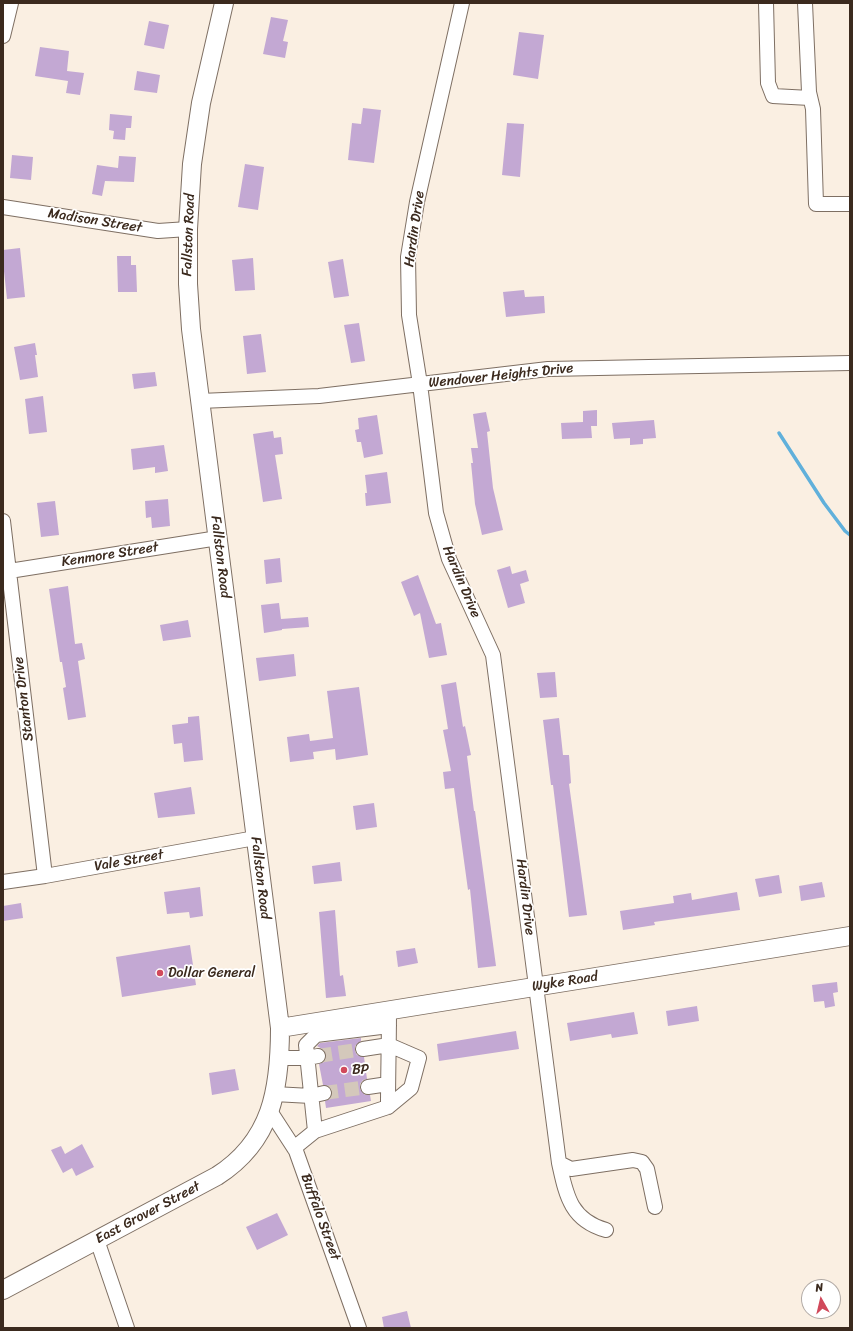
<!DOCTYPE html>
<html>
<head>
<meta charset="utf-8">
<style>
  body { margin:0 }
  #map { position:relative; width:853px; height:1331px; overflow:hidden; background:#faefe2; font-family:Sriracha,sans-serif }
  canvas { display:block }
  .frame { position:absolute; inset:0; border:4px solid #3b2a1e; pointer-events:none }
  .north { position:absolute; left:801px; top:1279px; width:40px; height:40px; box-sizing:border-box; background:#fff; border:1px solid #b1aaa5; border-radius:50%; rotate:352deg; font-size:11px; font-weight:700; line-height:16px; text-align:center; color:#3b2a1e }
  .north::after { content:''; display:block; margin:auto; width:14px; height:18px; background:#d1495b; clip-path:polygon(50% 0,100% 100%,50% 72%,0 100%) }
</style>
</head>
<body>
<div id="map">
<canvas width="853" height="1331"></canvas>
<div class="frame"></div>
<div class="north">N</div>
</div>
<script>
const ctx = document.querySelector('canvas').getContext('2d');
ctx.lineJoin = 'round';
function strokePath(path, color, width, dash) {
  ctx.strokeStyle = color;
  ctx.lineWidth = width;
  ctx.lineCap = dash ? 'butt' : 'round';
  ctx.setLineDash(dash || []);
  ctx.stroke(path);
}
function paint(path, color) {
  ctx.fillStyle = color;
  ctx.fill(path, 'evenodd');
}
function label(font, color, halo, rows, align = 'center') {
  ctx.font = font + ' Sriracha,sans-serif';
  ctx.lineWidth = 3.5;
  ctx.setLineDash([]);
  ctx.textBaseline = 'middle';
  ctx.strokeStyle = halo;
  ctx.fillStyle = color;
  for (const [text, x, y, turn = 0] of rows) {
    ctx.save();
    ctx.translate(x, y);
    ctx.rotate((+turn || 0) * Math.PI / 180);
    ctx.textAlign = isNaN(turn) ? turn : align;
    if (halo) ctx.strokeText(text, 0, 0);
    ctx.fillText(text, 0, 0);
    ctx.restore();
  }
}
strokePath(new Path2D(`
  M779 433 824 503 845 531 850 535`), '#60b0db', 3.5);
paint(new Path2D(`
  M271 17 288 20 283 41 288 42 285 58 263 54Z
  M149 21 169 25 164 49 144 45Z
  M519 32 544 35 538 79 513 75Z
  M40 47 69 51 67 71 84 73 80 95 66 93 68 81 35 76Z
  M137 71 160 75 157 93 134 90Z
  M363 108 381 110 374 163 348 160 352 123 361 124Z
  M110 114 132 116 131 128H126L125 140 113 139 114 131 109 130Z
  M507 123 524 124 520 177 502 175Z
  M12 155 33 157 31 180 10 178Z
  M119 156 136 157 134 182 105 181 102 196 92 194 97 165 118 168Z
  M245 164 264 167 258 210 238 207Z
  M20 248 25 297 7 299 3 262V250Z
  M117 256H131V265H136L137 292H118Z
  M253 258 255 290 235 291 232 260Z
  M343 259 349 296 334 298 328 262Z
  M524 290 525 297 544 296 545 313 506 317 503 292Z
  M359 323 365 361 351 363 344 325Z
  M261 334 266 372 247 374 243 336Z
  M35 343 37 355H35L38 377 20 380 14 347Z
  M155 372 157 386 134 389 132 374Z
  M43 396 47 432 29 434 25 399Z
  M597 410V426H591L592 438 562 439 561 423 583 422V411Z
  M486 412 490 431 487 432 493 488 503 530 482 535 475 504 471 463H473L471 448H478L473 414Z
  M377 415 383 454 364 458 361 442H357L355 430 359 429 358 418Z
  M654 420 656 438 643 439V444L630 445V438L614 439 612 423Z
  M273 431 274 438 281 437 283 454 275 455 282 499 263 502 253 434Z
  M164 445 168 471 155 473V467L133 470 131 449Z
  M387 472 391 503 366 506 365 493H367L365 475Z
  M168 499 170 526 152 528 151 517 146 518 145 501Z
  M55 501 59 535 41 537 37 503Z
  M280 558 282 582 266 584 264 560Z
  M510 566 512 574 526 570 529 581 520 584 525 603 508 608 497 570Z
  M418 575 436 624 441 623 447 655 429 658 420 613 414 616 401 582Z
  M68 586 75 644 82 643 85 659 78 661 86 717 68 720 63 688 66 687 62 662H60L49 589Z
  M279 603 281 619 308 617 309 627 282 629V630L264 633 261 605Z
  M188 620 191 637 163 641 160 625Z
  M294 654 296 676 259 681 256 658Z
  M555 672 557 697 540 698 537 673Z
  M456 682 463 727 465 726 471 755 467 756 474 811H475L496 966 478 968 470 889 468 890 454 788 445 789 443 772 451 771 443 730 448 729 441 685Z
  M359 687 368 755 336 760 335 749 313 752 314 759 290 762 287 737 309 734 310 741 333 738 327 691Z
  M199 716 203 760 184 762 182 743 174 744 172 725 188 723V717Z
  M559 718 563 755H569L571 783 569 784 587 915 569 917 553 785H551L543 720Z
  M191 787 195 814 158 818 154 793Z
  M374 803 377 827 356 830 353 806Z
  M340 862 342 881 314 884 312 866Z
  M779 875 782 893 759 897 755 879Z
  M822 882 825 897 801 901 799 886Z
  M200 887 203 916 190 918 189 912 167 914 164 892Z
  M737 892 740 910 654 922 655 925 623 930 620 911 674 903 673 896 691 893 692 900Z
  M21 903 23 918 3 921V906Z
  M335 910 340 976 343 975 346 996 326 998 319 912Z
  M190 945 196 985 122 997 116 957Z
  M415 948 418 963 398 967 396 951Z
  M837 982 838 992 833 993 835 1006 825 1008 824 1001 814 1002 812 985Z
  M697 1006 699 1021 668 1026 666 1011Z
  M634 1012 638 1034 612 1038 611 1034 570 1041 567 1023Z
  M516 1031 519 1049 439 1061 437 1044Z
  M361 1038V1041L355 1046V1051L357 1055 364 1057 367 1079 363 1080 360 1084V1089L365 1095H370L371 1101 326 1108 325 1101 330 1099 332 1091 330 1087 323 1085 319 1064 324 1062 326 1055 324 1050 317 1046 320 1043Z
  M235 1069 239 1090 212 1095 209 1073Z
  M82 1144 94 1167 76 1176 72 1168 63 1173 51 1150 61 1146 65 1154Z
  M277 1213 288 1235 257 1250 246 1227Z
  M407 1311 411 1328H384L382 1317Z`), '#c3a8d3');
strokePath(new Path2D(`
  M318 1056 363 1049
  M324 1093 368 1087`), '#d4c8bb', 14, [14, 7]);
const minor = new Path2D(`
  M462 3 417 202 408 257 409 315 420 384 436 513 449 559 493 655 559 1163C566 1194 570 1220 606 1230
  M766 3 768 83 773 96 810 98
  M805 3 809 92 813 109 816 204H850
  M3 36 11 3
  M3 207 158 231 188 229
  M200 401 319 396 548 369 850 363
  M3 521 45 876
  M3 572 218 538
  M3 882 45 876 255 838
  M389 1026 316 1035 306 1045 315 1131 388 1107C388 1075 389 1042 389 1010
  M363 1049 389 1045 419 1058 411 1088 388 1107
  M280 1058H307L318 1056
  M368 1087 388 1084
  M274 1094 311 1096 324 1093
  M270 1111 296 1151 359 1328
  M294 1148 315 1131
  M559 1163 571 1169 633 1160 642 1162 647 1169 655 1207
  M97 1240 127 1328`);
const major = new Path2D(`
  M280 1028 850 936
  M3 1290 217 1176C272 1141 280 1089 280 1028L191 329 188 284V229L192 164 201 103 224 3`);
strokePath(minor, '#7e6f63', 16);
strokePath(major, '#7e6f63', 20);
strokePath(minor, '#fff', 14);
strokePath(major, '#fff', 18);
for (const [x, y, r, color] of [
  [160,973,4,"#d1495b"],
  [344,1070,4,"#d1495b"]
]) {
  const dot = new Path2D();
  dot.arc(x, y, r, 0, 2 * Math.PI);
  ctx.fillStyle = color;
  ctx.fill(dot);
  strokePath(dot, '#fff', 1.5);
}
label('14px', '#3b2a1e', '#fff', [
  ["Madison Street",95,221,9],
  ["Hardin Drive",415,229,-82],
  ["Fallston Road",189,235,-88],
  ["Wendover Heights Drive",501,376,-6],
  ["Kenmore Street",110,555,-9],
  ["Fallston Road",220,557,83],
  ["Hardin Drive",461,582,67],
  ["Stanton Drive",24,699,-97],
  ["Vale Street",129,861,-10],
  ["Fallston Road",260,878,83],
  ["Hardin Drive",525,897,83],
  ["Wyke Road",565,982,-9],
  ["East Grover Street",148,1213,-28],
  ["Buffalo Street",320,1217,70]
]);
label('14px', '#3b2a1e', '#fff', [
  ["Dollar General",168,973],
  ["BP",352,1070]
], 'left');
</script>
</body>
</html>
